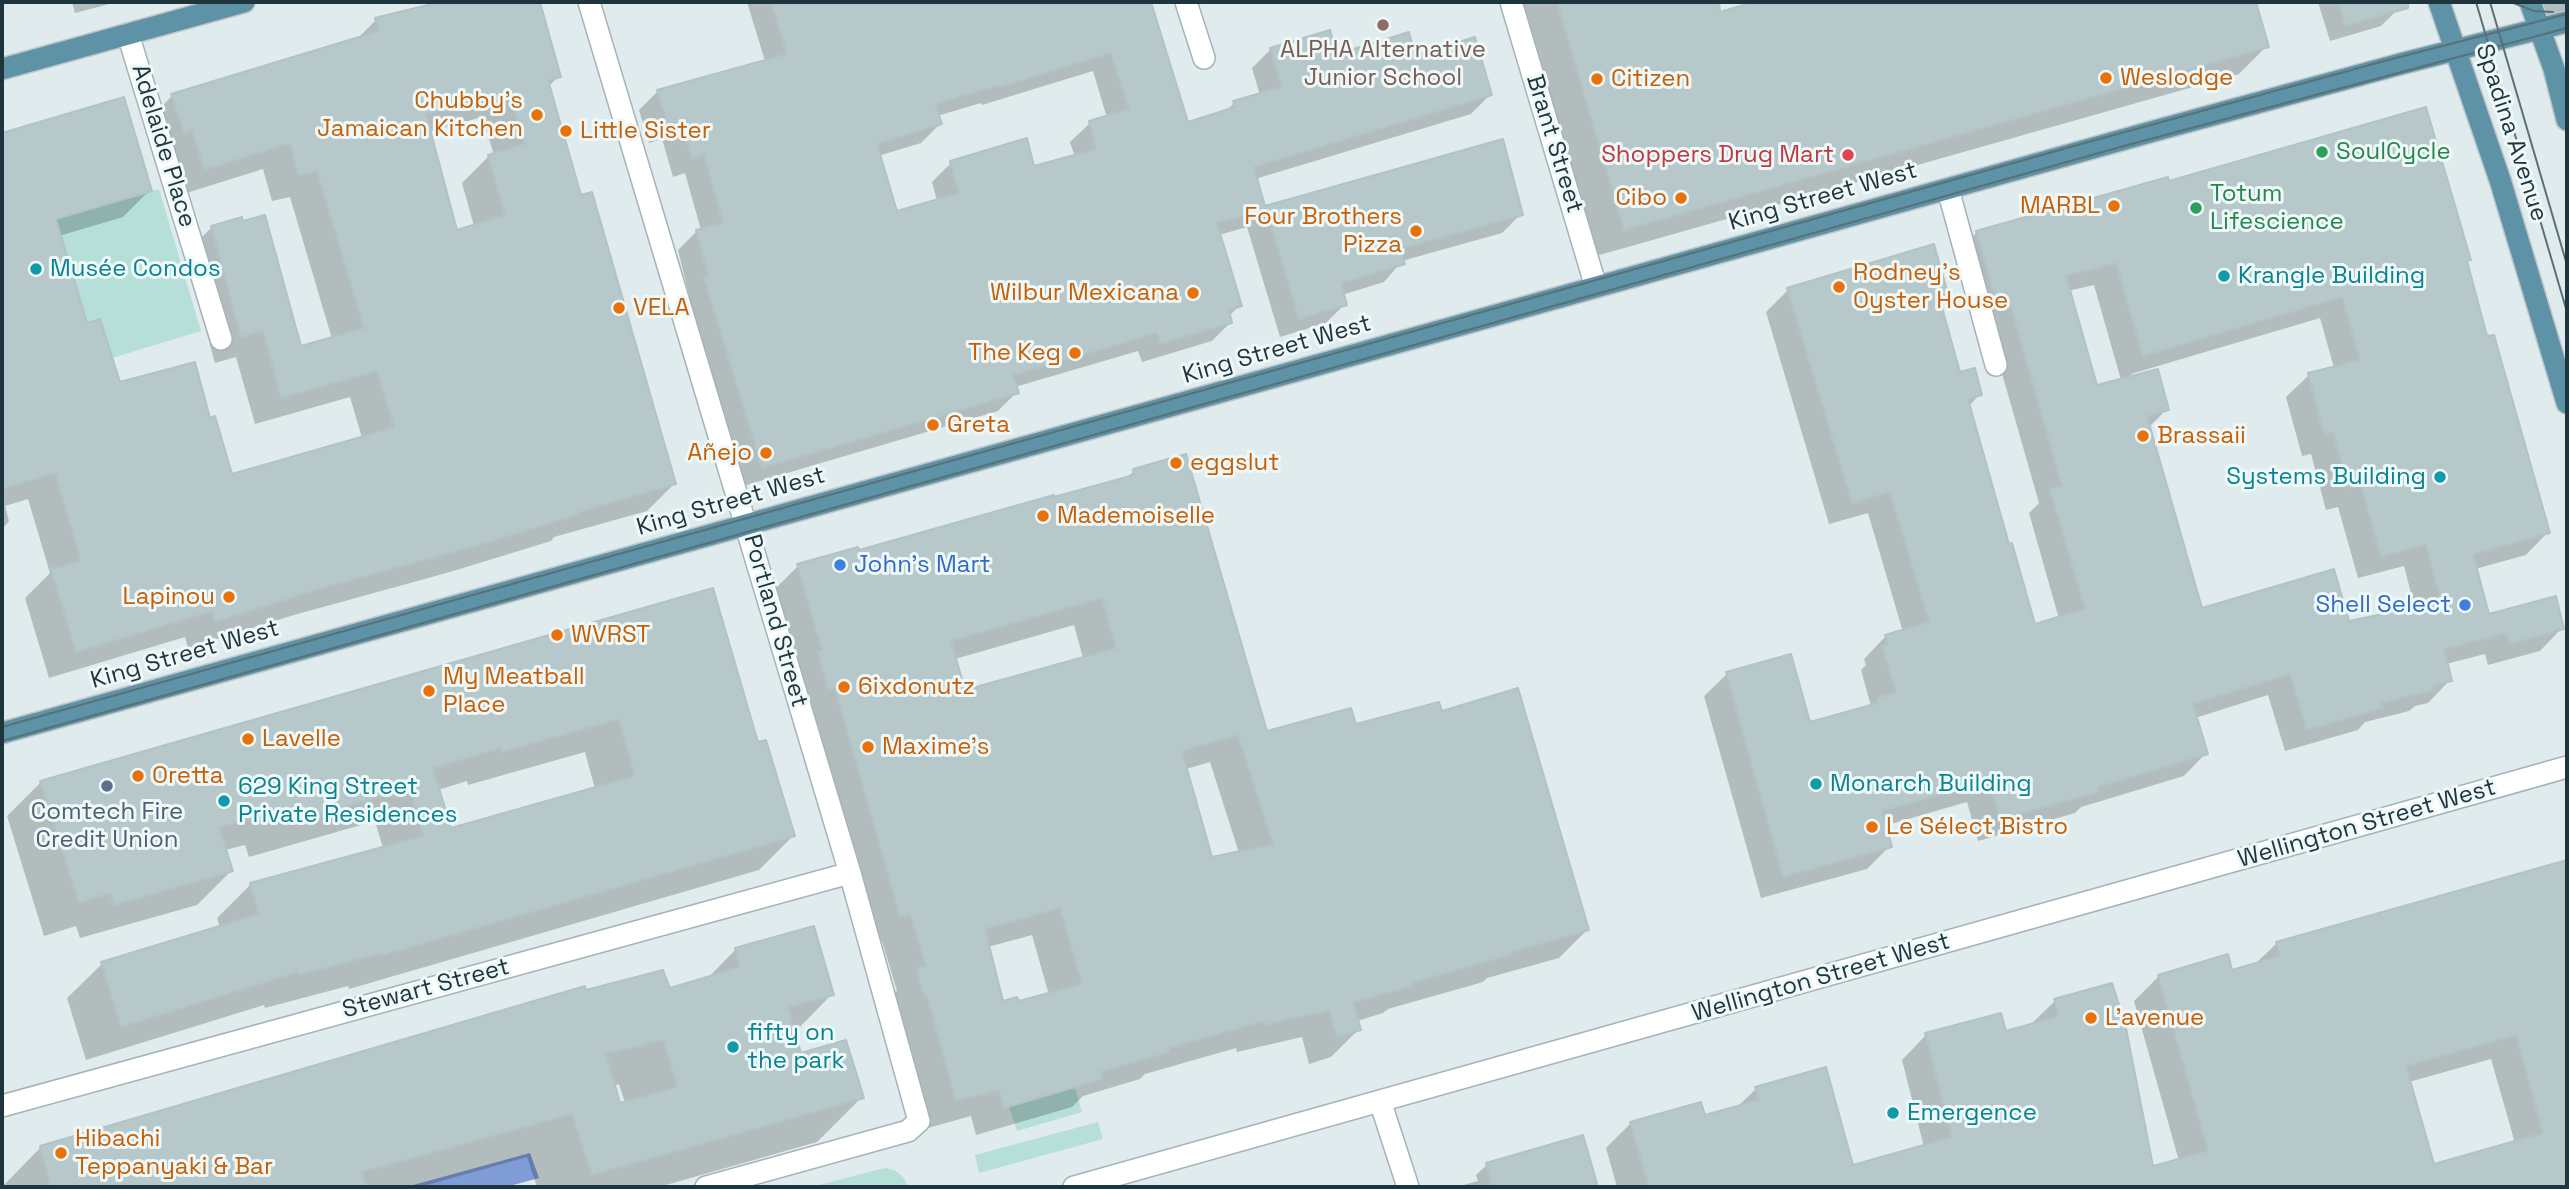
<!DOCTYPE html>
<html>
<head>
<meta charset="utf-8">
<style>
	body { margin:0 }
	#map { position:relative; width:2569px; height:1189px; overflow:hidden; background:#dfebec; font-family:"Space Grotesk",sans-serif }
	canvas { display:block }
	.frame { position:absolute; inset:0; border:4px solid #1e353d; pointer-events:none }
</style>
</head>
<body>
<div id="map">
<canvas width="2569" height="1189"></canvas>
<div class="frame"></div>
</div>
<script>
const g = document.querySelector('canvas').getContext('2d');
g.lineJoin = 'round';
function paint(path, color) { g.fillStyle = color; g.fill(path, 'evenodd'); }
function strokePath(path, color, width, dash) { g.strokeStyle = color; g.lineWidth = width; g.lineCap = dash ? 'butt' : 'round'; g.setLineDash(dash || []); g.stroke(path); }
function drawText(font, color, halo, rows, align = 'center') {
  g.font = font + ' "Space Grotesk",sans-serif'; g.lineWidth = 6; g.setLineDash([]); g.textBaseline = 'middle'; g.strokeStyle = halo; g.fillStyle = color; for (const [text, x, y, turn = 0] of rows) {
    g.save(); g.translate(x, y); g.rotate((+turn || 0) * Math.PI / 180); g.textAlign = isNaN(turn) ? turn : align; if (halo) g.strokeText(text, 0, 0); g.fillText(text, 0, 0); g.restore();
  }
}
paint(new Path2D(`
	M 159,189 L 201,331 L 112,358 L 101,319 L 87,323 L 56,219 Z
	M 1075,1088 L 1082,1112 L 1017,1131 L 1009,1107 Z
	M 1098,1122 L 1103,1139 L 979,1173 L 975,1155 Z
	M 885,1168 C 897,1169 904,1176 908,1187 L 811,1187 Z`), '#b5dfd7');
paint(new Path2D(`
	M 530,1153 L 539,1178 L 506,1187 L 406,1187 Z`), '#809cd7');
paint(new Path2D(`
	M 72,2 L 117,2 L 75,13 Z
	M 444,2 L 538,2 L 559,76 L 548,87 L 580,197 L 674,484 L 647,511 L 554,537 L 551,541 L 450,572 L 294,615 L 188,648 L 185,637 L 49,678 L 25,598 L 50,573 L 28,499 L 5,506 L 9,521 L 2,529 L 2,135 L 123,99 L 150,190 L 123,217 L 59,236 L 86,325 L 119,384 L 209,420 L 230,477 L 362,438 L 350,397 L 255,424 L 236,357 L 215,363 L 185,254 L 212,227 L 300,348 L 332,339 L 290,197 L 272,201 L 263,169 L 177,196 L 145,123 L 172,96 L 356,40 L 376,20 ZM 482,117 L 494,155 L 489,156 L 462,183 L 474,226 L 456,232 L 429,132 Z
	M 747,2 L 1149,2 L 1186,124 L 1225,112 L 1234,103 L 1260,95 L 1252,68 L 1271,49 L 1335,56 L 1414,57 L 1490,95 L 1471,114 L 1255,179 L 1264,208 L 1521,214 L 1502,233 L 1402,261 L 1384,282 L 1342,295 L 1345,304 L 1326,323 L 1280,337 L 1247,227 L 1219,235 L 1240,305 L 1229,316 L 1231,322 L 1212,341 L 1142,362 L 1138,351 L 1015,387 L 1017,392 L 998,411 L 743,486 L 686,298 L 689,295 L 678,250 L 697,231 L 701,230 L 685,173 L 673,177 L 662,139 L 649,143 L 639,110 L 658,91 L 765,61 ZM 1093,71 L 1107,118 L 1090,123 L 1070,142 L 1075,157 L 1033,169 L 951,163 L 932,182 L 937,201 L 896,213 L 878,156 L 921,143 L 940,124 L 937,116 L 981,103 L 982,105 Z
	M 1521,2 L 1693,2 L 1698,20 L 1760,2 L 2254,2 L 2267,46 L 2239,74 L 1596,256 Z
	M 2318,2 L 2395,2 L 2397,10 L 2381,26 L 2330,41 Z
	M 2530,2 L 2567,2 L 2567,13 L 2536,22 Z
	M 2168,183 L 2469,260 L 2466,263 L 2486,338 L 2548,532 L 2526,555 L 2475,569 L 2487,616 L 2562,628 L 2540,651 L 2488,665 L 2485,654 L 2446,664 L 2450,680 L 2428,703 L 2415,706 L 2409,711 L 2365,722 L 2358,730 L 2285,751 L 2268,695 L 2195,718 L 2206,753 L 2184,776 L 2081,807 L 2075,813 L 1978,841 L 1967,802 L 1884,826 L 1890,846 L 1867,869 L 1761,898 L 1704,696 L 1727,674 L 1809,724 L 1871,706 L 1861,670 L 1866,665 L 1864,659 L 1886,636 L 1903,632 L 1868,513 L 1829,524 L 1766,312 L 1788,290 L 1946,294 L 1938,302 L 1958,374 L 1980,394 L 1968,407 L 2007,547 L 2034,626 L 2059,619 L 2029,513 L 2039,503 L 1985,314 L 1972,318 L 1954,255 L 1977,232 ZM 2094,285 L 2121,380 L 2096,387 L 2068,291 ZM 2320,318 L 2334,368 L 2309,375 L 2286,397 L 2302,456 L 2311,454 L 2326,510 L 2338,507 L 2358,578 L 2404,566 L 2415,609 L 2348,624 L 2201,610 L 2148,428 L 2167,409 L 2131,374 Z
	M 1134,471 L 1266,733 L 1355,726 L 1441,714 L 1587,930 L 1559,958 L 1487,978 L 1483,982 L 1388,1009 L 1383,1013 L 1357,1021 L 1359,1029 L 1331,1057 L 1309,1064 L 1302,1037 L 1237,1052 L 1236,1048 L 1145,1074 L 1140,1079 L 1083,1096 L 1072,1107 L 976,1135 L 971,1116 L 928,1128 L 899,1023 L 889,998 L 897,991 L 882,941 L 872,944 L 770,594 L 798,566 L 858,552 L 1125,479 ZM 1074,625 L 1083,658 L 964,692 L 955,659 ZM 1210,762 L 1239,853 L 1211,859 L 1186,769 ZM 1032,935 L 1049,995 L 1018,1004 L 1002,1003 L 988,947 Z
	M 712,590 L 756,744 L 793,836 L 759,870 L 349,989 L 348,986 L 265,1008 L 264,1005 L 86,1060 L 67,998 L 102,964 L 220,927 L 217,918 L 251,884 L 383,848 L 375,821 L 249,857 L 245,845 L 225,850 L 231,871 L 197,905 L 80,938 L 76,926 L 44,936 L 7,816 L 41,782 ZM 585,752 L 595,789 L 449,831 L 438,790 L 467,781 L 468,785 Z
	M 2567,862 L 2567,1187 L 1617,1187 L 1606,1148 L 1631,1123 L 1704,1117 L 1736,1108 L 1756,1089 L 1852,1167 L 1924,1147 L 1902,1060 L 1926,1035 L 2005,1033 L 2029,1026 L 2055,1001 L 2152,1168 L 2179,1161 L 2134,1001 L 2159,976 L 2231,972 L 2254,965 L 2277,943 ZM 2491,1059 L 2515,1143 L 2433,1166 L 2409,1082 Z
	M 736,949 L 832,994 L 794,1033 L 800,1055 L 862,1097 L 817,1142 L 659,1187 L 537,1187 L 527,1157 L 420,1187 L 2,1187 L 41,1147 L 585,992 L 668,991 L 706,980 ZM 619,1084 L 625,1103 L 619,1105 L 613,1086 Z
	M 1582,1137 L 1597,1187 L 1456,1187 L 1478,1181 L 1476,1175 L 1487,1165 Z`), '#0003');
const building = new Path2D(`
	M 440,2 L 540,2 L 561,77 L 548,80 L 581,195 L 592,192 L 676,484 L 579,512 L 580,514 L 479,545 L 322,588 L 215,622 L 212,611 L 76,652 L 51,569 L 81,561 L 55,473 L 2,489 L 2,133 L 124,97 L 152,191 L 56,219 L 87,323 L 100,319 L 120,382 L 195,362 L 210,418 L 215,416 L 232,474 L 361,437 L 394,427 L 377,371 L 281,398 L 263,331 L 241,337 L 211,226 L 242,217 L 243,221 L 265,215 L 301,346 L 364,328 L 317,171 L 298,175 L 290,143 L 204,170 L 192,130 L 184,133 L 171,94 L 379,31 L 375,18 ZM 509,91 L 525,144 L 488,155 L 505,215 L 457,230 L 426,114 Z
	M 771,2 L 1151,2 L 1188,122 L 1235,107 L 1233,101 L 1282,87 L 1270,48 L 1330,30 L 1337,54 L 1409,32 L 1415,55 L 1475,37 L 1492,95 L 1254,167 L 1265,206 L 1503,139 L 1523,215 L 1400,249 L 1405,264 L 1341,283 L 1347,305 L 1299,319 L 1266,209 L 1217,223 L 1242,306 L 1229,310 L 1232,323 L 1160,344 L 1157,333 L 1013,375 L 1019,393 L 762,468 L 704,278 L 708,276 L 696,230 L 723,223 L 704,155 L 692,159 L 681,121 L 668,125 L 657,90 L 787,54 ZM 1111,53 L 1129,109 L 1089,121 L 1096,149 L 1034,166 L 1027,138 L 950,161 L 959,193 L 897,211 L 877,144 L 942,124 L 935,104 L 1000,85 L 1000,87 Z
	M 1557,2 L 1719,2 L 1720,12 L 1754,2 L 2256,2 L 2269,47 L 1624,230 Z
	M 2338,2 L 2408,2 L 2408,8 L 2345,26 Z
	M 2426,107 L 2471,260 L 2467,261 L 2487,336 L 2494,335 L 2550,533 L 2473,554 L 2489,614 L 2556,596 L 2564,629 L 2510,644 L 2507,633 L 2444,649 L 2452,681 L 2433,685 L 2434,690 L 2381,703 L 2383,708 L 2307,730 L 2290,674 L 2193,704 L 2208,754 L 2098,787 L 2099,792 L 2000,819 L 1989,781 L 1882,811 L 1892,847 L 1783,877 L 1726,672 L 1791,654 L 1810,722 L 1878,703 L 1877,698 L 1896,692 L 1882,646 L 1888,644 L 1885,635 L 1929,622 L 1890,492 L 1852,503 L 1787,288 L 1934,244 L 1948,294 L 1939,297 L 1960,372 L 1975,368 L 1982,395 L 1968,399 L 2009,544 L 2012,543 L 2035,624 L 2085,609 L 2050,489 L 2062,486 L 2007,293 L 1995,297 L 1976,231 L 2168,177 L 2169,181 ZM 2116,263 L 2143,356 L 2342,297 L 2360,360 L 2308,373 L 2324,435 L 2333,433 L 2349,489 L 2361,485 L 2381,557 L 2426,544 L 2441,602 L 2349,621 L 2334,569 L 2202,608 L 2147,416 L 2169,410 L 2158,369 L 2097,385 L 2066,276 Z
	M 1186,454 L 1267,731 L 1351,708 L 1356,724 L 1439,702 L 1442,711 L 1518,688 L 1589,930 L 1512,952 L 1513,954 L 1412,983 L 1413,986 L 1353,1002 L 1361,1030 L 1337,1037 L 1329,1010 L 1265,1025 L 1264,1021 L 1169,1048 L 1170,1052 L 1100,1072 L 1102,1079 L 1004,1108 L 999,1090 L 956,1101 L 927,996 L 924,997 L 916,969 L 926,966 L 910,914 L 900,917 L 835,688 L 828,690 L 818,651 L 822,650 L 797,564 L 858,547 L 859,550 L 1054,495 L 1054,497 L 1134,475 L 1133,469 ZM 1102,598 L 1116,648 L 965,690 L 951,641 ZM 1238,735 L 1273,844 L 1212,857 L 1182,751 ZM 1060,908 L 1082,984 L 1019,1001 L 1017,997 L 1003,1001 L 985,929 Z
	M 713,588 L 758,742 L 766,740 L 795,836 L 383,955 L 382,953 L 299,975 L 298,972 L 121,1027 L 101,962 L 259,914 L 250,883 L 423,836 L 410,788 L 283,824 L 279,812 L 219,827 L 233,871 L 114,905 L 110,893 L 79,903 L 40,781 ZM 619,719 L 635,776 L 451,828 L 433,768 L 501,748 L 502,752 Z
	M 2567,860 L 2567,1187 L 1649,1187 L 1630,1122 L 1701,1102 L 1705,1115 L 1759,1100 L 1755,1087 L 1826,1067 L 1853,1165 L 1952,1137 L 1925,1033 L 2001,1013 L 2006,1031 L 2059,1016 L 2054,999 L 2112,983 L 2125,1023 L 2153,1166 L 2208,1151 L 2158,975 L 2228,954 L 2232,970 L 2280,956 L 2276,942 ZM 2516,1035 L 2543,1133 L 2434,1164 L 2406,1066 Z
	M 814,926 L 834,995 L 788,1007 L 801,1053 L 846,1040 L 864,1098 L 592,1175 L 572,1114 L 362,1172 L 366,1187 L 51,1187 L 40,1146 L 585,986 L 586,990 L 663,970 L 670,988 L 740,967 L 735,948 ZM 664,1040 L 677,1087 L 620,1103 L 606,1054 Z
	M 1583,1135 L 1598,1187 L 1492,1187 L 1486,1163 Z`);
paint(building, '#b7c8ca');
strokePath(building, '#b1c3c6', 2);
const minor = new Path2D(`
	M 589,2 L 850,873 L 919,1121 L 908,1131 L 706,1187
	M 1186,2 L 1204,58
	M 1511,2 L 1596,287
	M 128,34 L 221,339
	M 1948,189 L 1996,365
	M 1380,1101 L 1408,1187
	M 2,1106 L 850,873
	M 1074,1187 L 2567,767`);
const major = new Path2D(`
	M 2439,2 L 2500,180 L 2567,403
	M 2530,2 L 2554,69 L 2567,120
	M 2,69 L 244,2
	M 2,733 L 2154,131 L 2404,63 L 2567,22`);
strokePath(minor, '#a5b4b8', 24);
strokePath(major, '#c0c6c9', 24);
strokePath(minor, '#fff', 21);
strokePath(major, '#5e92a6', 21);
strokePath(new Path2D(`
	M 2476,2 L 2567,312
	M 2490,2 L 2567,265
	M 2511,2 L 2534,11 L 2553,12
	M 2,727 L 2074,146 L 2388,60 L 2567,14
	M 2,741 L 2124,146 L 2567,28`), '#587179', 2);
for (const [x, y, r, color] of [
	[1383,25,7,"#8d6e63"],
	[2106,78,7,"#e8710a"],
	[1597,79,7,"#e8710a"],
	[537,115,7,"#e8710a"],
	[566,131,7,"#e8710a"],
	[2322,152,7,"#2e9e5b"],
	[1848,155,7,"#e0444e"],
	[1681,198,7,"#e8710a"],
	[2114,206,7,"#e8710a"],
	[2196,208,7,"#2e9e5b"],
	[1416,231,7,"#e8710a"],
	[36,269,7,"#0f9aa8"],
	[2224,276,7,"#0f9aa8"],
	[1839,287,7,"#e8710a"],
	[1193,293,7,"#e8710a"],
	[619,308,7,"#e8710a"],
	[1075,353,7,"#e8710a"],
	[933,425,7,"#e8710a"],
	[2143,436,7,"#e8710a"],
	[766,453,7,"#e8710a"],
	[1176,463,7,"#e8710a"],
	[2440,477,7,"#0f9aa8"],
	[1043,516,7,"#e8710a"],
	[840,565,7,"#3f7fe0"],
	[229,597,7,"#e8710a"],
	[2465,605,7,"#3f7fe0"],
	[557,635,7,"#e8710a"],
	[844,687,7,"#e8710a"],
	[429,691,7,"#e8710a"],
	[248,739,7,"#e8710a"],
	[868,747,7,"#e8710a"],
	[138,776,7,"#e8710a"],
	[1816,784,7,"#0f9aa8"],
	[107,786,7,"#5c6f8a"],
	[224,801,7,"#0f9aa8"],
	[1872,827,7,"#e8710a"],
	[2091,1018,7,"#e8710a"],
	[733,1047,7,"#0f9aa8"],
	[1893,1113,7,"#0f9aa8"],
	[61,1153,7,"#e8710a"]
]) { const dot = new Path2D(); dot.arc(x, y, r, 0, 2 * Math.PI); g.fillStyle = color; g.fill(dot); strokePath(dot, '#eff8f8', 2.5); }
drawText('24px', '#785e54', '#eff8f8', [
	["ALPHA Alternative",1383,50],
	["Junior School",1383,78]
]);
drawText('24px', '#c56008', '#eff8f8', [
	["Weslodge",2120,78],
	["Citizen",1611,79],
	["Chubby's",523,101,"right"],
	["Jamaican Kitchen",523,129,"right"],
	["Little Sister",580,131],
	["Cibo",1667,198,"right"],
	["MARBL",2100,206,"right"],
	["Four Brothers",1402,217,"right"],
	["Pizza",1402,245,"right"],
	["Rodney's",1853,273],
	["Oyster House",1853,301],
	["Wilbur Mexicana",1179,293,"right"],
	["VELA",633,308],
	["The Keg",1061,353,"right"],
	["Greta",947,425],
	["Brassaii",2157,436],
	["Añejo",752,453,"right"],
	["eggslut",1190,463],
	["Mademoiselle",1057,516],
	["Lapinou",215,597,"right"],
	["WVRST",571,635],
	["My Meatball",443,677],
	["Place",443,705],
	["6ixdonutz",858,687],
	["Lavelle",262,739],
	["Maxime’s",882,747],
	["Oretta",152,776],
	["Le Sélect Bistro",1886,827],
	["L'avenue",2105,1018],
	["Hibachi",75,1139],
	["Teppanyaki & Bar",75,1167]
], 'left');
drawText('24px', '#1e353d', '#eff8f8', [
	["Spadina Avenue",2511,133,72],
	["Brant Street",1554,144,73],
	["Adelaide Place",163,146,73],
	["King Street West",1823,197,-16],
	["King Street West",1277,350,-16],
	["King Street West",731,502,-16],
	["Portland Street",775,621,74],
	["King Street West",185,655,-16],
	["Wellington Street West",2367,824,-16],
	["Wellington Street West",1821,978,-16],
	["Stewart Street",426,989,-15]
]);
drawText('24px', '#27864d', '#eff8f8', [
	["SoulCycle",2336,152],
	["Totum",2210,194],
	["Lifescience",2210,222]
], 'left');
drawText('24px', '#be3a42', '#eff8f8', [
	["Shoppers Drug Mart",1834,155]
], 'right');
drawText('24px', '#0d838f', '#eff8f8', [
	["Musée Condos",50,269],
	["Krangle Building",2238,276],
	["Systems Building",2426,477,"right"],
	["Monarch Building",1830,784],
	["629 King Street",238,787],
	["Private Residences",238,815],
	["fifty on",747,1033],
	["the park",747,1061],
	["Emergence",1907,1113]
], 'left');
drawText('24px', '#366cbe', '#eff8f8', [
	["John's Mart",854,565],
	["Shell Select",2451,605,"right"]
], 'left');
drawText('24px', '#4e5e75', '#eff8f8', [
	["Comtech Fire",107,812],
	["Credit Union",107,840]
]);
</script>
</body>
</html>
